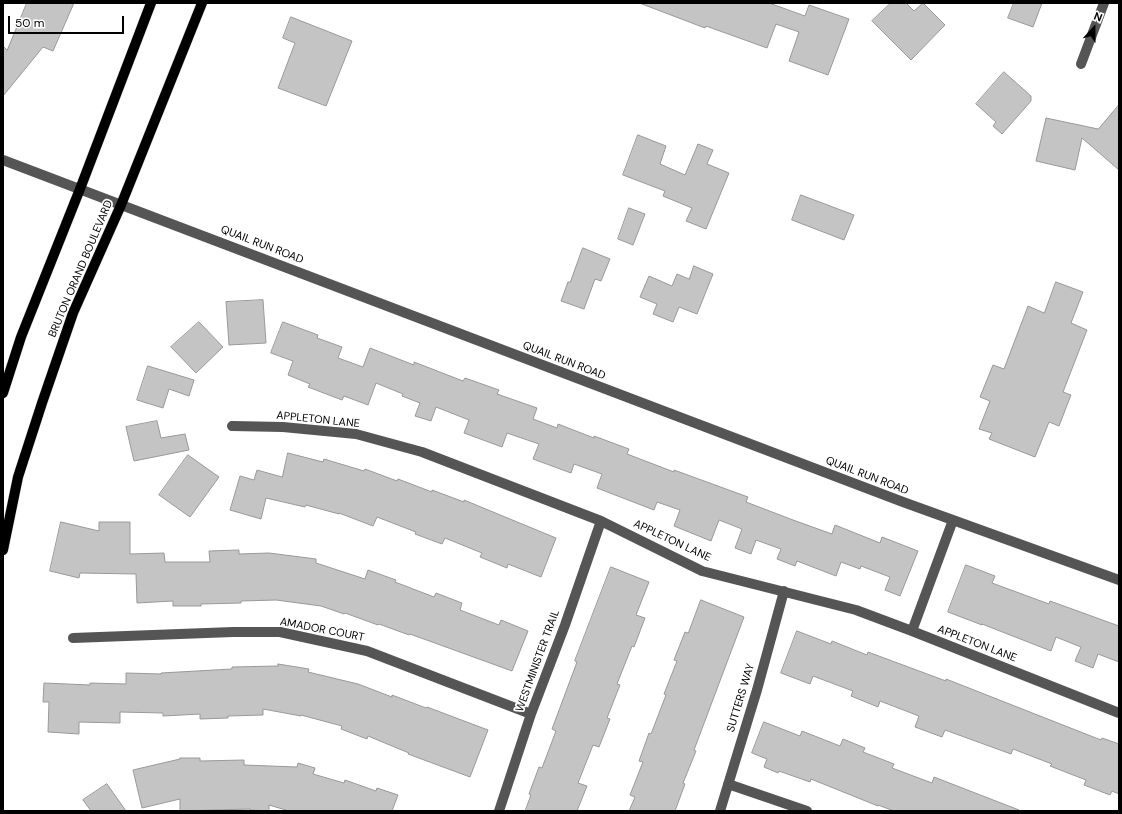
<!DOCTYPE html>
<html>
<head>
<meta charset="utf-8">
<style>
	body { margin:0 }
	#map { position:relative; width:1122px; height:814px; overflow:hidden; background:#fff; font-family:"DM Sans",sans-serif }
	canvas { display:block }
	.frame { position:absolute; inset:0; border:4px solid #000; pointer-events:none }
	.north { position:absolute; left:1074px; top:8px; width:40px; height:40px; -webkit-text-stroke:3px #fff; paint-order:stroke; rotate:21deg; font-size:11px; font-weight:700; line-height:16px; text-align:center; color:#000 }
	.north::after { content:''; display:block; margin:auto; width:14px; height:18px; background:#000; clip-path:polygon(50% 0,100% 100%,50% 72%,0 100%) }
	.scale { position:absolute; left:8px; top:16px; width:116px; height:18px; box-sizing:border-box; border:2px solid #000; border-top:0; padding-left:5px; font-size:12px; line-height:14px; white-space:nowrap; color:#000; -webkit-text-stroke:3px #fff; paint-order:stroke }
</style>
</head>
<body>
<div id="map">
<canvas width="1122" height="814"></canvas>
<div class="frame"></div>
<div class="north">N</div>
<div class="scale">50 m</div>
</div>
<script>
const g = document.querySelector('canvas').getContext('2d');
g.lineJoin = 'round';
function paint(path, color) { g.fillStyle = color; g.fill(path, 'evenodd'); }
function strokePath(path, color, width, dash) { g.strokeStyle = color; g.lineWidth = width; g.lineCap = dash ? 'butt' : 'round'; g.setLineDash(dash || []); g.stroke(path); }
function drawText(font, color, halo, rows, align = 'center') {
  g.font = font + ' "DM Sans",sans-serif'; g.lineWidth = 3.5; g.setLineDash([]); g.textBaseline = 'middle'; g.strokeStyle = halo; g.fillStyle = color; for (const [text, x, y, turn = 0] of rows) {
    g.save(); g.translate(x, y); g.rotate((+turn || 0) * Math.PI / 180); g.textAlign = isNaN(turn) ? turn : align; if (halo) g.strokeText(text, 0, 0); g.fillText(text, 0, 0); g.restore();
  }
}
const building = new Path2D(`
	M 27,3 L 74,3 L 53,51 L 43,47 L 3,96 L 3,46 L 7,50 Z
	M 643,3 L 769,3 L 805,16 L 809,5 L 849,19 L 828,75 L 789,61 L 799,32 L 776,24 L 767,48 L 706,26 L 705,28 L 642,4 Z
	M 891,3 L 906,3 L 914,11 L 923,3 L 945,25 L 911,60 L 872,21 Z
	M 1014,3 L 1042,3 L 1033,27 L 1008,18 Z
	M 291,17 L 352,41 L 326,106 L 278,88 L 295,43 L 283,38 Z
	M 1004,72 L 1031,96 L 1031,101 L 1002,134 L 993,126 L 996,122 L 976,104 Z
	M 1119,105 L 1119,170 L 1082,138 L 1075,170 L 1036,161 L 1046,118 L 1098,129 Z
	M 638,135 L 666,146 L 660,164 L 685,175 L 698,144 L 713,150 L 707,164 L 729,173 L 706,229 L 686,221 L 692,208 L 663,196 L 665,191 L 623,175 Z
	M 801,195 L 854,215 L 844,240 L 792,220 Z
	M 629,208 L 645,214 L 633,245 L 618,239 Z
	M 583,248 L 610,259 L 601,281 L 595,279 L 584,309 L 561,301 L 568,282 L 570,282 Z
	M 694,266 L 713,274 L 697,314 L 679,307 L 673,322 L 653,314 L 657,304 L 640,297 L 649,276 L 672,286 L 677,274 L 689,279 Z
	M 1056,282 L 1083,292 L 1071,323 L 1087,330 L 1063,392 L 1071,395 L 1059,426 L 1049,422 L 1035,457 L 989,439 L 992,433 L 979,429 L 990,401 L 980,397 L 993,365 L 1004,369 L 1028,306 L 1044,313 Z
	M 263,300 L 266,343 L 229,345 L 226,302 Z
	M 199,322 L 223,347 L 196,373 L 171,347 Z
	M 283,322 L 318,335 L 317,338 L 342,347 L 338,358 L 363,367 L 370,348 L 414,365 L 414,362 L 463,381 L 465,378 L 499,390 L 497,394 L 537,408 L 533,419 L 557,428 L 558,424 L 594,438 L 594,436 L 629,449 L 627,454 L 674,472 L 674,470 L 748,497 L 746,502 L 793,520 L 832,534 L 835,525 L 880,543 L 882,537 L 918,551 L 900,596 L 885,590 L 890,577 L 861,566 L 860,569 L 841,562 L 836,576 L 797,561 L 795,566 L 777,559 L 781,549 L 756,540 L 751,554 L 735,548 L 742,529 L 719,520 L 711,541 L 674,526 L 680,510 L 657,502 L 654,510 L 597,488 L 602,474 L 574,464 L 571,473 L 533,459 L 539,444 L 507,433 L 502,447 L 464,433 L 469,420 L 436,407 L 431,421 L 415,416 L 420,403 L 402,396 L 403,394 L 376,383 L 368,405 L 344,396 L 342,400 L 308,387 L 310,384 L 288,375 L 293,361 L 271,353 Z
	M 148,366 L 194,380 L 189,396 L 169,389 L 163,408 L 137,400 Z
	M 157,421 L 161,438 L 185,434 L 189,450 L 134,461 L 126,427 Z
	M 288,453 L 323,462 L 324,459 L 364,471 L 365,469 L 397,481 L 398,479 L 432,492 L 432,490 L 464,502 L 464,500 L 556,538 L 541,577 L 508,564 L 507,568 L 480,557 L 482,553 L 445,538 L 442,544 L 415,534 L 416,532 L 377,517 L 373,526 L 339,513 L 339,514 L 306,505 L 305,507 L 266,498 L 261,519 L 230,510 L 240,476 L 254,480 L 257,470 L 282,477 Z
	M 188,455 L 219,477 L 190,517 L 159,495 Z
	M 61,522 L 99,531 L 99,522 L 130,522 L 130,554 L 164,553 L 165,562 L 210,562 L 209,551 L 239,550 L 239,554 L 269,553 L 316,559 L 316,563 L 365,579 L 368,570 L 396,580 L 395,582 L 434,597 L 436,593 L 462,603 L 460,610 L 499,625 L 501,620 L 528,631 L 512,671 L 410,634 L 409,635 L 379,624 L 378,625 L 345,613 L 344,614 L 321,606 L 276,600 L 241,601 L 241,603 L 201,604 L 201,606 L 173,606 L 173,601 L 137,603 L 136,574 L 80,573 L 79,578 L 50,571 Z
	M 966,565 L 995,576 L 992,583 L 1049,604 L 1050,601 L 1119,626 L 1119,662 L 1098,654 L 1093,668 L 1075,661 L 1081,647 L 1056,637 L 1051,651 L 982,624 L 982,625 L 948,612 Z
	M 611,567 L 649,582 L 636,615 L 645,618 L 634,647 L 632,646 L 617,684 L 620,685 L 607,718 L 610,719 L 599,747 L 593,745 L 578,783 L 587,786 L 577,811 L 525,811 L 531,795 L 529,794 L 539,767 L 542,768 L 556,731 L 552,729 L 577,662 L 575,661 Z
	M 701,600 L 744,617 L 694,750 L 696,751 L 683,783 L 685,784 L 675,811 L 629,811 L 635,797 L 630,795 L 643,762 L 639,761 L 649,733 L 651,734 L 666,695 L 664,694 L 677,661 L 674,660 L 685,632 L 688,633 Z
	M 797,631 L 831,644 L 832,641 L 867,655 L 868,652 L 946,681 L 946,679 L 1101,740 L 1102,738 L 1119,744 L 1119,794 L 1112,791 L 1110,795 L 1084,785 L 1086,780 L 1050,766 L 1052,764 L 1013,749 L 1011,754 L 945,730 L 942,737 L 915,727 L 919,716 L 880,701 L 878,707 L 851,696 L 853,691 L 813,676 L 810,684 L 781,673 Z
	M 278,664 L 309,669 L 308,672 L 358,684 L 392,697 L 392,695 L 426,708 L 427,707 L 488,730 L 470,777 L 408,754 L 409,753 L 368,736 L 367,739 L 341,729 L 342,726 L 301,715 L 301,716 L 263,709 L 263,715 L 228,716 L 228,718 L 200,719 L 200,714 L 163,716 L 163,713 L 120,712 L 120,723 L 79,722 L 79,734 L 48,732 L 49,702 L 43,702 L 44,683 L 90,685 L 90,683 L 126,684 L 126,673 L 161,674 L 161,673 L 232,669 L 232,667 L 278,666 Z
	M 764,722 L 800,736 L 802,731 L 840,746 L 843,739 L 865,748 L 863,752 L 894,764 L 892,768 L 932,783 L 934,777 L 1019,810 L 1019,811 L 894,811 L 878,805 L 878,806 L 811,779 L 810,782 L 779,771 L 778,773 L 764,767 L 767,759 L 752,753 Z
	M 180,758 L 200,758 L 200,761 L 244,760 L 244,765 L 297,767 L 298,763 L 315,768 L 313,774 L 344,783 L 345,780 L 376,791 L 377,788 L 398,795 L 392,811 L 289,811 L 269,805 L 269,811 L 250,810 L 250,809 L 180,811 L 180,799 L 142,808 L 133,770 L 180,759 Z
	M 107,784 L 126,811 L 91,811 L 83,800 Z`);
paint(building, '#c4c4c4');
strokePath(building, '#999', 1);
const major = new Path2D(`
	M 3,393 L 21,337 L 80,189 L 151,3
	M 3,550 L 18,477 L 42,403 L 73,313 L 121,205 L 202,3`);
strokePath(major, '#dbdbdb', 11);
strokePath(new Path2D(`
	M 1081,64 L 1104,3
	M 3,160 L 903,502 L 1119,580
	M 232,426 L 283,427 L 356,434 L 422,452 L 601,521 L 702,571 L 856,610 L 912,631 L 1119,713
	M 912,631 L 953,520
	M 73,638 L 233,632 L 280,632 L 367,651 L 531,714
	M 728,784 L 807,811
	M 499,811 L 531,714 L 565,625 L 601,521
	M 720,811 L 757,690 L 784,591`), '#555', 10);
strokePath(major, '#000', 10);
drawText('11px', '#000', '#fff', [
	["QUAIL RUN ROAD",262,245,21],
	["BRUTON ORAND BOULEVARD",81,269,-67],
	["QUAIL RUN ROAD",564,361,21],
	["APPLETON LANE",318,420,6],
	["QUAIL RUN ROAD",867,476,21],
	["APPLETON LANE",672,541,25],
	["AMADOR COURT",322,630,11],
	["APPLETON LANE",977,644,21],
	["WESTMINISTER TRAIL",538,661,-70],
	["SUTTERS WAY",741,698,-73]
]);
</script>
</body>
</html>
